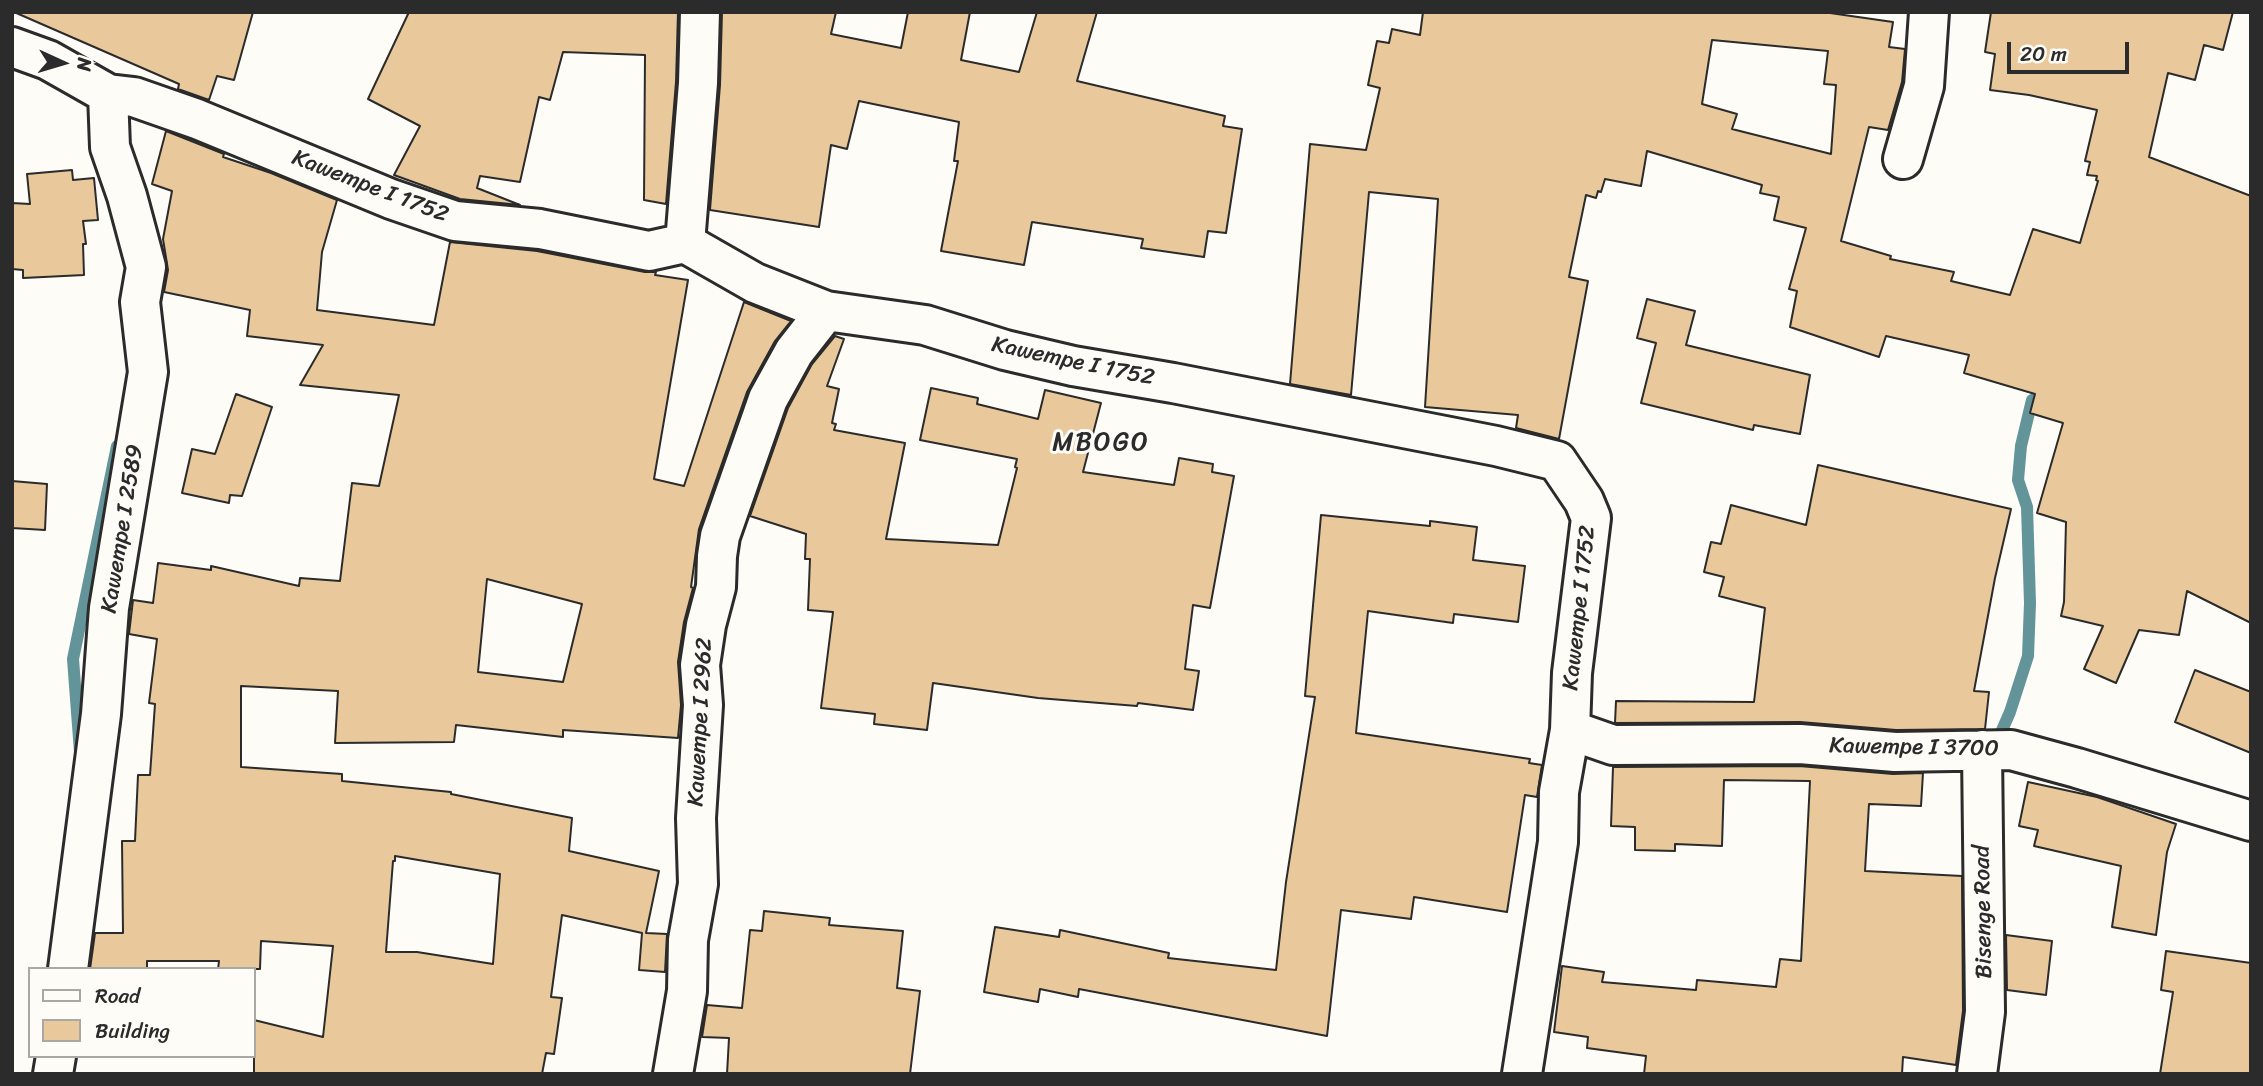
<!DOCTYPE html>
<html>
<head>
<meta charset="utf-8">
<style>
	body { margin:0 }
	#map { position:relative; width:2263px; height:1086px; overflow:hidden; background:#fdfcf7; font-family:Sriracha,sans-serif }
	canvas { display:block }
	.frame { position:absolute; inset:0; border:14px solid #2b2b2b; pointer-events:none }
	.legend { position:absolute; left:28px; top:967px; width:228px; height:91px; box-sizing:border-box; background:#fdfcf7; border:2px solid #a9a8a5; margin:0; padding:9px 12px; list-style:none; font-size:21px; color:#2b2b2b }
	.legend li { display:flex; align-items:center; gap:14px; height:35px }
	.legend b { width:35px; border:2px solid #a9a8a5 }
	.north { position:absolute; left:28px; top:28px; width:70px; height:70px; -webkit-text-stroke:5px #fdfcf7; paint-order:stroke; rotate:94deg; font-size:19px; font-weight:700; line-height:28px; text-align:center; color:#2b2b2b }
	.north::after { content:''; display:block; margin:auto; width:24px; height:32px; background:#2b2b2b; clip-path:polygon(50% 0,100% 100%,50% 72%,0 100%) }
	.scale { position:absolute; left:2007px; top:42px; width:122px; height:32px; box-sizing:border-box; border:4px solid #2b2b2b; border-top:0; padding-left:9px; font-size:21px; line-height:24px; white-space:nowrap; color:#2b2b2b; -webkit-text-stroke:5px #fdfcf7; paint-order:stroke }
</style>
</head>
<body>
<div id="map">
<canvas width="2263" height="1086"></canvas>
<div class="frame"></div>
<ul class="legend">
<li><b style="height:9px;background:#fdfcf7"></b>Road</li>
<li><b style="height:19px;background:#e9c99b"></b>Building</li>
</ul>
<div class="north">N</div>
<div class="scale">20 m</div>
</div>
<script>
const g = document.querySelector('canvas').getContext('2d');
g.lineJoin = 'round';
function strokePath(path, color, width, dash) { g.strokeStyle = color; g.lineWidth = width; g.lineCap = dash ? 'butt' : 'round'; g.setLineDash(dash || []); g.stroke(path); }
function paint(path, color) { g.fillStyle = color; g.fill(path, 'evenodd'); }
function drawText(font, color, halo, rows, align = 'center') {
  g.font = font + ' Sriracha,sans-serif'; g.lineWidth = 6; g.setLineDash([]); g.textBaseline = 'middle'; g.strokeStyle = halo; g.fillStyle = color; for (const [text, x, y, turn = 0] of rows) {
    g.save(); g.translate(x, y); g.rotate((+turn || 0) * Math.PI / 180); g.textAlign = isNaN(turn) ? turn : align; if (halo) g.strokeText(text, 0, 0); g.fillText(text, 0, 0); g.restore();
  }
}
strokePath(new Path2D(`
	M 1996,744 L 2010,712 L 2028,656 L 2030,603 L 2027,507 L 2018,480 L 2021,446 L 2032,400
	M 80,752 L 73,659 L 117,446`), '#639499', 12);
const building = new Path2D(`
	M 14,12 L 253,12 L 234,80 L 217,76 L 209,100 L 178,89 L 179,84 Z
	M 409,12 L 678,12 L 676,82 L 666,204 L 644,200 L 645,55 L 563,52 L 550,100 L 539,97 L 520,182 L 480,176 L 477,188 L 520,205 L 460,199 L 394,175 L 420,126 L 368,99 Z
	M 722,12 L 836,12 L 831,34 L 901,48 L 908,12 L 970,12 L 961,60 L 1019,72 L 1037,12 L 1097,12 L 1077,81 L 1225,116 L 1223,126 L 1242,129 L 1226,233 L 1208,231 L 1204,257 L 1141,248 L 1143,239 L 1032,222 L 1024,265 L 941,251 L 958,161 L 954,161 L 959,122 L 859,101 L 847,149 L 831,145 L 819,227 L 710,210 L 720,85 Z
	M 1423,12 L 1823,12 L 1893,22 L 1889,47 L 1905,49 L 1902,82 L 1888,130 L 1869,127 L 1841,241 L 1891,256 L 1890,259 L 1954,272 L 1951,281 L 2010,295 L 2033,229 L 2080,243 L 2098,181 L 2096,180 L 2097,176 L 2087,175 L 2090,162 L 2085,161 L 2097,110 L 2029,95 L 1990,90 L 1995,54 L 1985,52 L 1991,12 L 2233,12 L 2223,50 L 2204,45 L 2195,80 L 2168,73 L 2149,157 L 2251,196 L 2251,623 L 2187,591 L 2179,635 L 2139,630 L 2116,683 L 2084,669 L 2103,626 L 2061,616 L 2064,602 L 2066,522 L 2037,513 L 2063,423 L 2030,413 L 2035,394 L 1964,373 L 1969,355 L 1886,336 L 1879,357 L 1790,327 L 1797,291 L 1789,289 L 1806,228 L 1774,220 L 1779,197 L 1760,193 L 1762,185 L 1647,151 L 1641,186 L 1605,179 L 1601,192 L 1598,191 L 1596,198 L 1586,195 L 1569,277 L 1588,281 L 1559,439 L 1516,428 L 1518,415 L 1425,407 L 1438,199 L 1369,192 L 1351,395 L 1290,384 L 1310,144 L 1366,150 L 1380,88 L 1368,85 L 1377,41 L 1389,43 L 1392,29 L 1420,35 ZM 1712,40 L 1828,51 L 1824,84 L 1836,85 L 1831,154 L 1732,129 L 1737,114 L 1702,104 Z
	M 166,131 L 224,154 L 223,157 L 271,173 L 337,200 L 322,252 L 317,310 L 434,325 L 450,242 L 537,251 L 645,272 L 656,272 L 655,275 L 688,280 L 654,479 L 684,486 L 744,302 L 791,321 L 775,341 L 747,392 L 699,529 L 691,587 L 693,588 L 684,622 L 678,662 L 681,705 L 678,738 L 563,730 L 563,737 L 456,725 L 454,742 L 335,743 L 338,691 L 241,686 L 241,767 L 342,774 L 342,781 L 451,792 L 451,794 L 572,818 L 569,851 L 659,871 L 646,933 L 667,934 L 665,972 L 639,970 L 642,933 L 562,915 L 551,997 L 562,998 L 554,1054 L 546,1053 L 542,1074 L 254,1074 L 254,1020 L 323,1037 L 333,946 L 261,941 L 260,969 L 218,969 L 219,961 L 147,961 L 147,969 L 90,969 L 95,933 L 123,933 L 122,841 L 135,841 L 138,775 L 150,775 L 155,704 L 149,703 L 157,639 L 129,634 L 133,600 L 153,603 L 158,563 L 211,570 L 211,566 L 299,586 L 300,578 L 340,581 L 352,483 L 379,486 L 399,395 L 300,385 L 323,345 L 247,336 L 250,310 L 164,292 L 168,270 L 163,239 L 172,191 L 152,184 ZM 487,579 L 582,604 L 563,682 L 478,672 ZM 395,856 L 500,874 L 493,964 L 417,952 L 386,952 L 393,861 L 395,861 Z
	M 72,170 L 73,180 L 94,178 L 98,220 L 83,221 L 86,244 L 83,244 L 84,275 L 23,278 L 23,270 L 12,269 L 12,203 L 30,204 L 27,174 Z
	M 1647,299 L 1695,311 L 1686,345 L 1810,375 L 1800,434 L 1754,425 L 1753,430 L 1641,403 L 1656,343 L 1637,338 Z
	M 835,336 L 844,339 L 827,386 L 839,389 L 832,423 L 836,424 L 834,430 L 905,443 L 886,539 L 998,545 L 1017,468 L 1015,467 L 1017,459 L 920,440 L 931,388 L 978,398 L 977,404 L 1038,419 L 1045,390 L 1101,403 L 1083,472 L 1174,485 L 1179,458 L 1213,464 L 1212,472 L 1234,476 L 1210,608 L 1193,605 L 1185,669 L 1199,671 L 1193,710 L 1138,703 L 1137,706 L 1038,698 L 933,683 L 927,730 L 874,724 L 875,714 L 821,708 L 833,612 L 808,610 L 810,559 L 805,559 L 806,534 L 750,516 L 788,408 L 812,364 Z
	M 236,394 L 272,407 L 242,496 L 230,495 L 229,503 L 182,493 L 192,449 L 215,454 Z
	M 1818,465 L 2011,509 L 1995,578 L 1974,691 L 1989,692 L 1985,729 L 1896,730 L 1800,722 L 1615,723 L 1616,701 L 1754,702 L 1765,608 L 1719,596 L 1724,577 L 1704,572 L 1711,542 L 1721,544 L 1731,505 L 1806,525 Z
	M 12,481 L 47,484 L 45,530 L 12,528 Z
	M 1321,515 L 1430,526 L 1430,521 L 1477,527 L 1473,560 L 1525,566 L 1518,622 L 1454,614 L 1453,623 L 1368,611 L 1356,733 L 1530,759 L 1529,763 L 1542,765 L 1537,797 L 1525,795 L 1507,912 L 1414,897 L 1411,919 L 1341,910 L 1327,1036 L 1079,989 L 1078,997 L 1040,989 L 1038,1002 L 984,992 L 995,927 L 1059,937 L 1060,930 L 1169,953 L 1168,958 L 1276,970 L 1286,882 L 1315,697 L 1305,696 Z
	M 2195,670 L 2251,692 L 2251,753 L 2175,722 Z
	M 1799,766 L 1893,774 L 1923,773 L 1921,806 L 1869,804 L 1865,871 L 1962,876 L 1963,1011 L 1956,1065 L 1903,1057 L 1902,1074 L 1644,1074 L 1646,1056 L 1587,1048 L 1588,1037 L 1554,1032 L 1562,966 L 1604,972 L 1602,982 L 1696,990 L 1697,980 L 1776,987 L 1780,959 L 1801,961 L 1810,781 L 1724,780 L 1722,846 L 1675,844 L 1675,851 L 1635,850 L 1635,827 L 1611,826 L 1613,767 Z
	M 2028,782 L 2097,797 L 2176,824 L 2167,852 L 2156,935 L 2112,927 L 2121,866 L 2034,846 L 2038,830 L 2019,826 Z
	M 764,911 L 830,918 L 829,925 L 903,931 L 897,988 L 920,991 L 910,1074 L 727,1074 L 729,1038 L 702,1037 L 707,1005 L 742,1008 L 750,930 L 762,931 Z
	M 2006,935 L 2052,941 L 2046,995 L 2007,990 Z
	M 2166,951 L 2251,963 L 2251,1074 L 2160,1074 L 2173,992 L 2161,990 Z`);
paint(building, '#e9c99b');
strokePath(building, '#2b2b2b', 2);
const street = new Path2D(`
	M 12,47 L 48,60 L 108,94 L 134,97 L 197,119 L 391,199 L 455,221 L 540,229 L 649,251 L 685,243 L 755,283 L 826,311 L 925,325 L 1005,350 L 1073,366 L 1173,383 L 1496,446 L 1557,461 L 1584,501 L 1591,518 L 1572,673 L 1570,730 L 1559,792 L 1558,842 L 1522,1074
	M 1903,159 L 1924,86 L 1929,12
	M 685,243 L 698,83 L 700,12
	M 1570,730 L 1613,745 L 1800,744 L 1895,752 L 2011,750 L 2077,768 L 2251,821
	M 68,969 L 101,714 L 109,608 L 148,372 L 140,302 L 146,267 L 127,196 L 110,147 L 108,94
	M 53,1074 L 56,1056
	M 673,1074 L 687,991 L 688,940 L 698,884 L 696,818 L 703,705 L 700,665 L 706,625 L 716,587 L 717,556 L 720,536 L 768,399 L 794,352 L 826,311
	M 1977,1074 L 1985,1012 L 1982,750`);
strokePath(street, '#2b2b2b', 44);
strokePath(street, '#fdfcf7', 38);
drawText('23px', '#2b2b2b', '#fdfcf7', [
	["Kawempe I 1752",370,187,21],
	["Kawempe I 1752",1073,362,12],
	["Kawempe I 2589",123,529,-81],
	["Kawempe I 1752",1580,608,-84],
	["Kawempe I 2962",701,722,-87],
	["Kawempe I 3700",1914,748,1],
	["Bisenge Road",1984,912,-91]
]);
g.letterSpacing = '2px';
drawText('26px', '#2b2b2b', '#fdfcf7', [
	["MBOGO",1101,443]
]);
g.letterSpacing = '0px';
</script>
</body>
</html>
